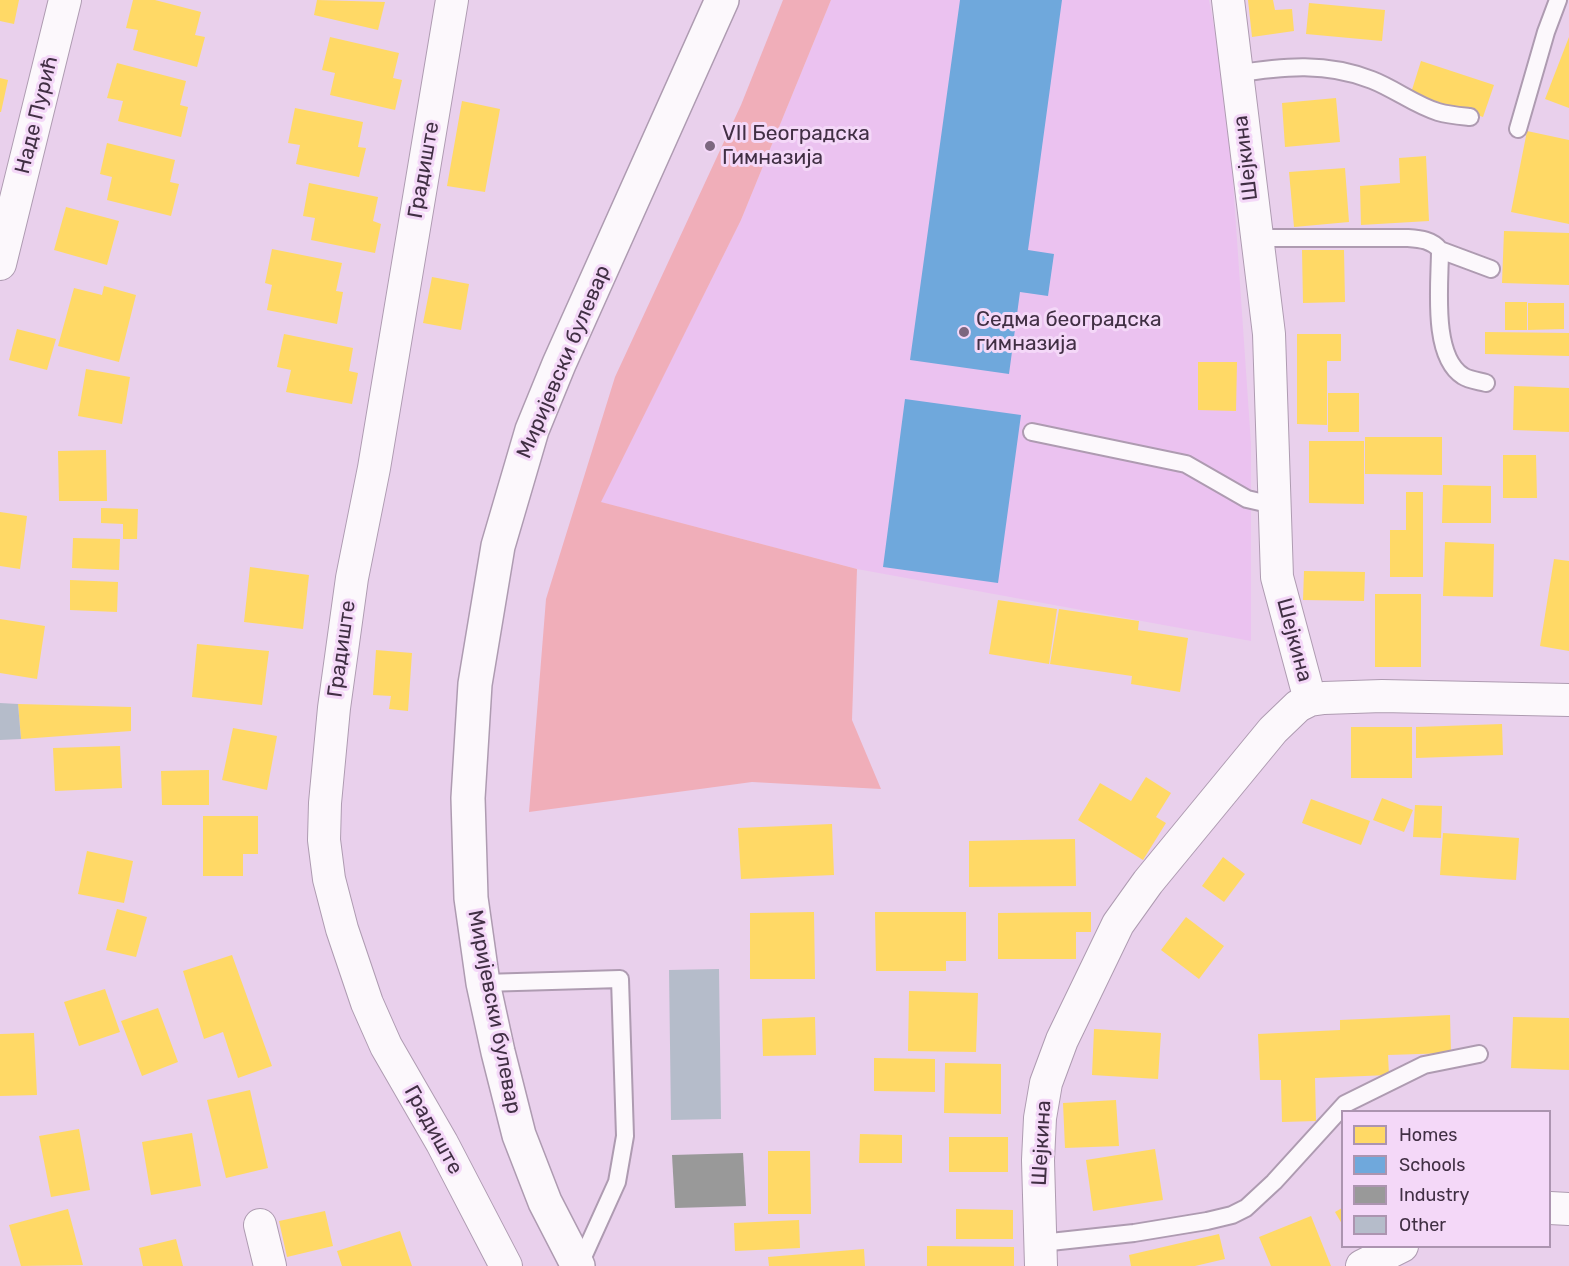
<!DOCTYPE html>
<html>
<head>
<meta charset="utf-8">
<style>
	body { margin:0 }
	#map { position:relative; width:1569px; height:1266px; overflow:hidden; background:#e9d0ec; font-family:Rubik,sans-serif }
	canvas { display:block }
	.legend { position:absolute; left:1341px; top:1110px; width:210px; height:138px; box-sizing:border-box; background:#f4d8f8; border:2px solid #ac94b0; margin:0; padding:8px 10px; list-style:none; font-size:18px; color:#412f44 }
	.legend li { display:flex; align-items:center; gap:12px; height:30px }
	.legend b { width:30px; border:2px solid #ac94b0 }
</style>
</head>
<body>
<div id="map">
<canvas width="1569" height="1266"></canvas>
<ul class="legend">
<li><b style="height:16px;background:#ffd966"></b>Homes</li>
<li><b style="height:16px;background:#6fa8dc"></b>Schools</li>
<li><b style="height:16px;background:#999"></b>Industry</li>
<li><b style="height:16px;background:#b5bcca"></b>Other</li>
</ul>
</div>
<script>
const g = document.querySelector('canvas').getContext('2d');
g.lineJoin = 'round';
function paint(path, color) { g.fillStyle = color; g.fill(path, 'evenodd'); }
function strokePath(path, color, width, dash) { g.strokeStyle = color; g.lineWidth = width; g.lineCap = dash ? 'butt' : 'round'; g.setLineDash(dash || []); g.stroke(path); }
function drawText(font, color, halo, rows, align = 'center') {
  g.font = font + ' Rubik,sans-serif'; g.lineWidth = 6; g.setLineDash([]); g.textBaseline = 'middle'; g.strokeStyle = halo; g.fillStyle = color; for (const [text, x, y, turn = 0] of rows) {
    g.save(); g.translate(x, y); g.rotate((+turn || 0) * Math.PI / 180); g.textAlign = isNaN(turn) ? turn : align; if (halo) g.strokeText(text, 0, 0); g.fillText(text, 0, 0); g.restore();
  }
}
paint(new Path2D(`
	M 831,0 L 1209,0 L 1227,94 L 1251,444 L 1251,641 L 857,569 L 600,502 L 741,220 Z`), '#ebc2f0');
paint(new Path2D(`
	M 783,0 L 831,0 L 741,220 L 601,502 L 857,569 L 852,720 L 881,789 L 752,782 L 529,812 L 546,599 L 615,377 L 741,105 Z`), '#f0aeb9');
paint(new Path2D(`
	M 0,0 L 19,0 L 14,24 L 0,21 Z
	M 133,0 L 155,0 L 201,12 L 195,35 L 205,37 L 197,67 L 133,50 L 138,30 L 126,28 Z
	M 317,0 L 385,2 L 378,30 L 314,15 Z
	M 1248,0 L 1273,0 L 1275,10 L 1292,9 L 1294,31 L 1252,37 Z
	M 1309,3 L 1385,10 L 1382,41 L 1306,34 Z
	M 330,37 L 399,53 L 393,78 L 402,80 L 395,110 L 330,95 L 335,73 L 322,70 Z
	M 1569,37 L 1569,108 L 1545,99 Z
	M 1421,61 L 1494,85 L 1483,117 L 1411,93 Z
	M 117,63 L 186,81 L 180,105 L 188,107 L 181,137 L 118,121 L 123,101 L 107,98 Z
	M 0,78 L 8,80 L 1,112 L 0,112 Z
	M 1336,98 L 1340,142 L 1285,147 L 1282,103 Z
	M 462,101 L 500,109 L 485,192 L 447,186 Z
	M 295,108 L 363,122 L 358,147 L 366,148 L 359,177 L 296,164 L 300,145 L 288,143 Z
	M 1527,131 L 1569,140 L 1569,224 L 1511,212 Z
	M 107,143 L 175,160 L 170,182 L 179,184 L 171,216 L 107,200 L 112,177 L 100,174 Z
	M 1426,156 L 1429,221 L 1361,225 L 1360,186 L 1400,183 L 1399,158 Z
	M 1345,168 L 1349,222 L 1294,227 L 1289,172 Z
	M 309,183 L 378,197 L 373,221 L 381,224 L 375,253 L 311,240 L 315,218 L 303,216 Z
	M 66,207 L 119,221 L 107,265 L 54,250 Z
	M 1504,231 L 1569,233 L 1569,285 L 1502,283 Z
	M 272,249 L 342,263 L 336,291 L 343,292 L 337,324 L 267,310 L 272,285 L 265,283 Z
	M 1302,250 L 1344,250 L 1345,302 L 1303,303 Z
	M 432,277 L 469,284 L 461,330 L 423,323 Z
	M 104,286 L 136,295 L 119,362 L 58,346 L 74,288 L 102,295 Z
	M 1505,302 L 1527,302 L 1527,330 L 1505,330 Z
	M 1528,303 L 1564,303 L 1564,329 L 1528,330 Z
	M 17,329 L 56,339 L 47,370 L 9,360 Z
	M 1485,332 L 1569,333 L 1569,356 L 1485,354 Z
	M 284,334 L 353,348 L 349,371 L 358,373 L 352,404 L 286,392 L 291,370 L 277,367 Z
	M 1297,334 L 1341,334 L 1341,361 L 1327,361 L 1327,425 L 1297,424 Z
	M 1198,362 L 1237,362 L 1236,411 L 1198,410 Z
	M 86,369 L 130,377 L 122,424 L 78,416 Z
	M 1514,386 L 1569,388 L 1569,432 L 1513,430 Z
	M 1328,393 L 1359,393 L 1359,432 L 1328,432 Z
	M 1365,437 L 1442,437 L 1442,475 L 1365,474 Z
	M 1309,441 L 1364,441 L 1364,504 L 1309,503 Z
	M 106,450 L 107,501 L 59,501 L 58,451 Z
	M 1503,455 L 1536,455 L 1537,498 L 1503,498 Z
	M 1443,485 L 1491,486 L 1491,523 L 1442,523 Z
	M 1406,492 L 1423,492 L 1423,577 L 1390,577 L 1390,530 L 1406,530 Z
	M 101,508 L 138,509 L 137,539 L 123,539 L 123,524 L 101,523 Z
	M 0,512 L 27,516 L 20,569 L 0,566 Z
	M 73,538 L 120,539 L 119,570 L 72,568 Z
	M 1445,542 L 1494,544 L 1493,597 L 1443,596 Z
	M 1554,559 L 1569,561 L 1569,651 L 1540,646 Z
	M 250,567 L 309,575 L 303,629 L 244,622 Z
	M 1304,571 L 1365,572 L 1364,601 L 1303,600 Z
	M 70,580 L 118,582 L 117,612 L 70,610 Z
	M 1375,594 L 1421,594 L 1421,667 L 1375,667 Z
	M 998,600 L 1057,609 L 1049,664 L 989,654 Z
	M 1059,609 L 1139,621 L 1138,630 L 1188,638 L 1180,692 L 1131,684 L 1132,676 L 1050,664 Z
	M 0,619 L 45,626 L 37,679 L 0,673 Z
	M 197,644 L 269,651 L 262,705 L 192,697 Z
	M 376,650 L 412,653 L 408,711 L 389,709 L 391,696 L 373,695 Z
	M 18,704 L 131,707 L 131,731 L 21,739 Z
	M 1502,724 L 1503,755 L 1416,758 L 1416,727 Z
	M 1351,727 L 1412,727 L 1412,778 L 1351,778 Z
	M 233,728 L 277,736 L 267,790 L 222,780 Z
	M 120,746 L 122,788 L 55,791 L 53,748 Z
	M 209,770 L 209,805 L 162,805 L 161,771 Z
	M 1146,777 L 1171,793 L 1156,817 L 1166,823 L 1143,860 L 1078,820 L 1100,783 L 1131,801 Z
	M 1382,798 L 1413,810 L 1404,832 L 1373,820 Z
	M 1311,799 L 1370,821 L 1361,845 L 1302,823 Z
	M 1415,805 L 1442,806 L 1441,838 L 1413,837 Z
	M 203,816 L 258,816 L 258,854 L 243,854 L 243,876 L 203,876 Z
	M 832,824 L 834,875 L 741,879 L 738,828 Z
	M 1443,833 L 1519,838 L 1516,880 L 1440,875 Z
	M 1075,839 L 1076,886 L 969,887 L 969,841 Z
	M 87,851 L 133,861 L 124,903 L 78,894 Z
	M 1223,857 L 1245,874 L 1224,902 L 1202,886 Z
	M 117,909 L 147,917 L 136,957 L 106,950 Z
	M 814,912 L 815,979 L 750,979 L 750,913 Z
	M 875,912 L 966,912 L 966,961 L 946,961 L 946,971 L 876,971 Z
	M 1091,912 L 1091,932 L 1076,932 L 1076,959 L 998,959 L 998,913 Z
	M 1186,917 L 1224,946 L 1199,979 L 1161,950 Z
	M 232,955 L 272,1066 L 238,1078 L 223,1032 L 204,1039 L 183,971 Z
	M 105,989 L 120,1032 L 79,1046 L 64,1002 Z
	M 909,991 L 978,993 L 976,1052 L 908,1051 Z
	M 158,1008 L 178,1062 L 142,1076 L 121,1021 Z
	M 1450,1015 L 1451,1053 L 1388,1055 L 1389,1075 L 1315,1078 L 1316,1121 L 1282,1122 L 1281,1080 L 1260,1080 L 1258,1034 L 1340,1030 L 1340,1020 Z
	M 815,1017 L 816,1055 L 763,1056 L 762,1019 Z
	M 1513,1017 L 1569,1018 L 1569,1070 L 1511,1068 Z
	M 1094,1029 L 1161,1033 L 1158,1079 L 1092,1075 Z
	M 34,1033 L 37,1095 L 0,1096 L 0,1034 Z
	M 874,1058 L 935,1059 L 935,1092 L 874,1091 Z
	M 945,1063 L 1001,1064 L 1001,1114 L 944,1113 Z
	M 250,1090 L 268,1168 L 226,1178 L 207,1100 Z
	M 1116,1100 L 1119,1146 L 1065,1148 L 1063,1103 Z
	M 79,1129 L 90,1190 L 51,1197 L 39,1136 Z
	M 192,1133 L 201,1186 L 151,1195 L 142,1142 Z
	M 860,1134 L 902,1135 L 902,1163 L 859,1163 Z
	M 949,1137 L 1008,1137 L 1008,1172 L 949,1172 Z
	M 1155,1149 L 1163,1200 L 1093,1211 L 1086,1160 Z
	M 768,1151 L 810,1151 L 811,1214 L 768,1214 Z
	M 1342,1208 L 1342,1224 L 1335,1212 Z
	M 68,1209 L 83,1265 L 21,1266 L 9,1225 Z
	M 956,1209 L 1013,1210 L 1013,1239 L 956,1239 Z
	M 325,1211 L 333,1246 L 287,1257 L 279,1221 Z
	M 1311,1216 L 1331,1266 L 1271,1266 L 1259,1237 Z
	M 799,1220 L 800,1248 L 735,1251 L 734,1223 Z
	M 400,1231 L 412,1266 L 342,1266 L 337,1251 Z
	M 1219,1234 L 1225,1259 L 1195,1266 L 1131,1266 L 1129,1255 Z
	M 176,1239 L 183,1266 L 143,1266 L 139,1248 Z
	M 927,1246 L 1014,1247 L 1014,1266 L 927,1266 Z
	M 864,1249 L 865,1266 L 769,1266 L 768,1257 Z`), '#ffd966');
paint(new Path2D(`
	M 960,0 L 1062,0 L 1028,250 L 1054,254 L 1048,296 L 1020,292 L 1009,374 L 910,360 Z
	M 905,399 L 1021,415 L 998,583 L 883,567 Z`), '#6fa8dc');
paint(new Path2D(`
	M 743,1153 L 746,1206 L 675,1208 L 672,1155 Z`), '#999');
paint(new Path2D(`
	M 0,703 L 18,704 L 21,739 L 0,740 Z
	M 719,969 L 721,1119 L 671,1120 L 669,970 Z`), '#b5bcca');
const lane = new Path2D(`
	M 1236,74 C 1283,66 1327,62 1372,80 C 1395,89 1415,105 1438,112 C 1448,115 1460,116 1470,117
	M 1518,129 L 1546,32 L 1558,0
	M 1256,238 L 1408,238 C 1421,239 1432,240 1440,250 C 1440,283 1431,356 1463,376 C 1469,380 1479,381 1486,383
	M 1440,250 L 1491,269
	M 1032,432 L 1186,464 L 1247,499 L 1273,505
	M 483,983 L 620,979 L 625,1136 L 617,1182 L 579,1266
	M 1041,1243 L 1134,1233 L 1207,1221 L 1232,1215 L 1246,1208 L 1274,1182 L 1345,1104 L 1424,1065 L 1479,1054`);
const street = new Path2D(`
	M 452,0 L 374,468 L 352,578 L 334,708 L 325,803 L 324,840 L 329,879 L 342,929 L 367,1003 L 386,1046 L 442,1143 L 506,1266
	M 1228,0 L 1269,334 L 1277,577 L 1310,700
	M 0,264 L 65,0
	M 1550,1208 L 1569,1209
	M 260,1225 L 270,1266
	M 1041,1266 L 1038,1160 L 1040,1118 L 1046,1083 L 1062,1040 L 1118,924 L 1148,882 L 1273,730 L 1298,706 L 1310,700 L 1324,698 L 1382,696 L 1569,700
	M 1362,1266 L 1402,1246`);
const secondary = new Path2D(`
	M 578,1266 L 545,1202 L 519,1135 L 498,1052 L 483,983 L 471,898 L 468,798 L 475,684 L 498,546 L 532,430 L 559,364 L 722,0`);
strokePath(lane, '#ae9bb1', 20);
strokePath(street, '#ae9bb1', 34);
strokePath(secondary, '#ae9bb1', 36);
strokePath(lane, '#fcf8fc', 16);
strokePath(street, '#fcf8fc', 32);
strokePath(secondary, '#fcf8fc', 33);
for (const [x, y, r, color] of [
	[710,146,6,"#7c677f"],
	[964,332,6,"#7c677f"]
]) { const dot = new Path2D(); dot.arc(x, y, r, 0, 2 * Math.PI); g.fillStyle = color; g.fill(dot); strokePath(dot, '#f4d8f8', 2); }
drawText('21px', '#412f44', '#f4d8f8', [
	["Наде Пурић",37,115,-76],
	["Шејкина",1246,158,-97],
	["Градиште",424,170,-80],
	["Миријевски булевар",564,362,-67],
	["Шејкина",1294,640,75],
	["Градиште",342,649,-82],
	["Миријевски булевар",494,1012,79],
	["Градиште",433,1130,61],
	["Шејкина",1042,1143,-87]
]);
drawText('21px', '#412f44', '#f4d8f8', [
	["VII Београдска",722,134],
	["Гимназија",722,158],
	["Седма београдска",976,320],
	["гимназија",976,344]
], 'left');
</script>
</body>
</html>
